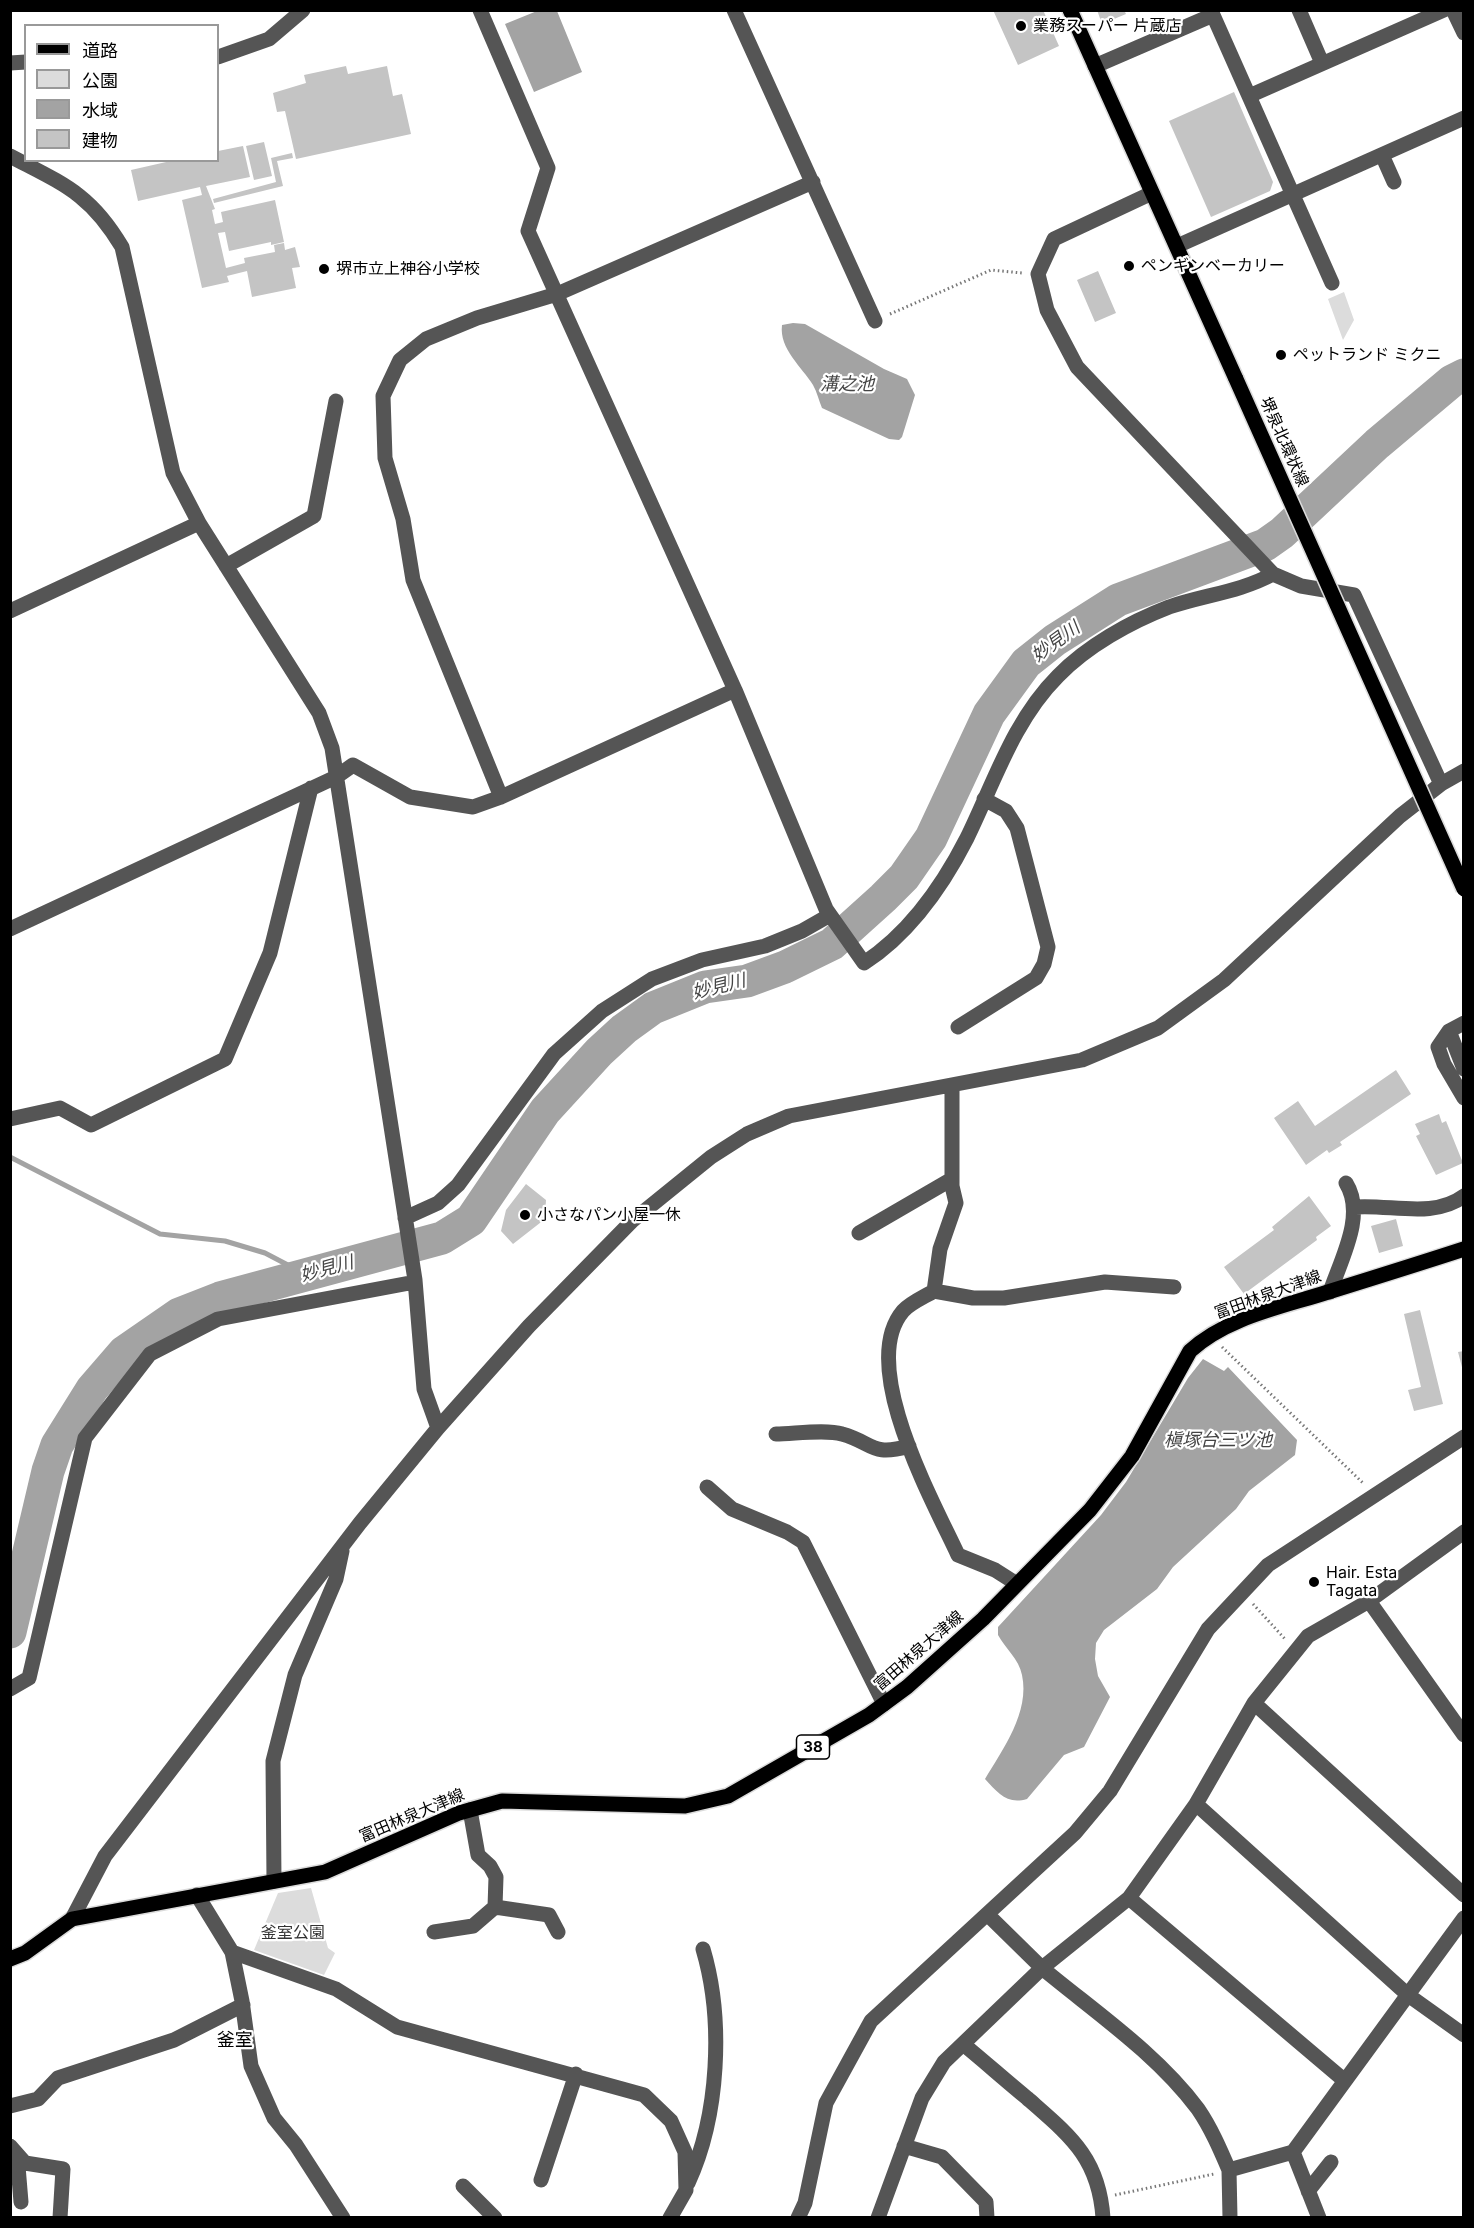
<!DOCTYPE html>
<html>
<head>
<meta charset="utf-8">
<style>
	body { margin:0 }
	#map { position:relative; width:1474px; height:2228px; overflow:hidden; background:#fff; font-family:Inter,"Noto Sans JP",sans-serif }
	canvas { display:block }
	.frame { position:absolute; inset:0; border:12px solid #000; pointer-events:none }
	.legend { position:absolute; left:24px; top:24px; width:195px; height:138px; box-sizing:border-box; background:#fff; border:2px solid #999; margin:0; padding:8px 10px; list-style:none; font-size:18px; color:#000 }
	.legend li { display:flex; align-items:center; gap:12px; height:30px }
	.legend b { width:30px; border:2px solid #999 }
</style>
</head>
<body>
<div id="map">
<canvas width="1474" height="2228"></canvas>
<div class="frame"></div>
<ul class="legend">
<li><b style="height:8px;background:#000"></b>道路</li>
<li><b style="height:16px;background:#dcdcdc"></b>公園</li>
<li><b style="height:16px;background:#a3a3a3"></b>水域</li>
<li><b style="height:16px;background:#c4c4c4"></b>建物</li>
</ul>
</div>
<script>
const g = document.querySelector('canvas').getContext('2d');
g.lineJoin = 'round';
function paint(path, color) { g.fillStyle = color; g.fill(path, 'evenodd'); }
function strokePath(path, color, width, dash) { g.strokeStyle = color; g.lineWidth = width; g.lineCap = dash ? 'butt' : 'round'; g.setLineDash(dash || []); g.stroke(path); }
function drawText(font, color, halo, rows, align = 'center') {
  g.font = font + ' Inter,"Noto Sans JP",sans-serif'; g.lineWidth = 4.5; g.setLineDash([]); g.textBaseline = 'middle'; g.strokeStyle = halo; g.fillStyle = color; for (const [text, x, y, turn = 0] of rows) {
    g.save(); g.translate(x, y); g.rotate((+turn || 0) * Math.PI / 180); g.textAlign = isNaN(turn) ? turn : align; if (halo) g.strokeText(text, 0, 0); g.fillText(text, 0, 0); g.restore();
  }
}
paint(new Path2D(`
	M 1344,292 L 1354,320 L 1343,340 L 1328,299 Z
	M 311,1888 L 328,1948 L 335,1953 L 324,1975 L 254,1950 L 278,1893 Z`), '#dcdcdc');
paint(new Path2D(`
	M 537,11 L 557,11 L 582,72 L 534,92 L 505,24 Z
	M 793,323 L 805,324 L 884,369 L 907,379 L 915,395 L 902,437 L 899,440 L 889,439 L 822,408 C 819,401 817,392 813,385 C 802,367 779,349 782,325 Z
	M 1203,1359 L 1224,1371 L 1228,1367 L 1297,1440 L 1295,1455 L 1249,1491 L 1236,1509 L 1173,1567 L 1157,1589 L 1104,1630 L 1096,1643 L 1095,1659 L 1098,1676 L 1110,1697 L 1084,1747 L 1064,1755 L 1027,1799 C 1007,1805 998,1793 985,1779 C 1003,1749 1030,1712 1022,1675 C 1019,1659 1005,1648 998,1635 L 998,1627 L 1101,1515 L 1126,1482 L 1188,1378 Z`), '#a3a3a3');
strokePath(new Path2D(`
	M 10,1157 L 160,1234 L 225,1241 L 265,1253 L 307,1275`), '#a3a3a3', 5);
strokePath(new Path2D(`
	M 10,1632 L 48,1471 L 57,1445 L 92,1389 L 124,1352 L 179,1314 L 220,1298 L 442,1238 L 471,1220 L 545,1111 L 599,1052 L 624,1029 L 653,1008 L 705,987 L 747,981 L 785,967 L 832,944 L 883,898 L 904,877 L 931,838 L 989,714 L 1026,663 L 1055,640 L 1118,600 L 1265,545 L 1282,533 L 1377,444 L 1452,381 L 1464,375`), '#a3a3a3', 33);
paint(new Path2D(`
	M 993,10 L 1043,10 L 1059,46 L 1018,65 Z
	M 1097,10 L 1124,10 L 1126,14 L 1102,24 Z
	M 346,66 L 348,74 L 387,66 L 393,96 L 402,94 L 411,134 L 296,159 L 285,111 L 277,112 L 273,93 L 306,83 L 304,75 Z
	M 1234,92 L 1273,182 L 1270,191 L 1211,217 L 1169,121 Z
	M 264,142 L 272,176 L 254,180 L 246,146 Z
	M 243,146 L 250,177 L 206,186 L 215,209 L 212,210 L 215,224 L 223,222 L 221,212 L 275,200 L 284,242 L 271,245 L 271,242 L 229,251 L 225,232 L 218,233 L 226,268 L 245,263 L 244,258 L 275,252 L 274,245 L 284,243 L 285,250 L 295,247 L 300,267 L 292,268 L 296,288 L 252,297 L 247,271 L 227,276 L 229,282 L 202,288 L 182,200 L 202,195 L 200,187 L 138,201 L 131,170 L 175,160 L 218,160 L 218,151 Z
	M 292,153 L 293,158 L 277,161 L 283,186 L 214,203 L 213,199 L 276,182 L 271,158 Z
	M 1098,271 L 1116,313 L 1095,322 L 1077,280 Z
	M 1396,1070 L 1411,1094 L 1340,1142 L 1342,1145 L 1329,1153 L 1327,1150 L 1306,1165 L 1274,1118 L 1298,1101 L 1315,1126 Z
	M 1439,1114 L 1442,1123 L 1446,1121 L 1463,1163 L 1436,1175 L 1416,1136 L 1420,1134 L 1415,1124 Z
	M 526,1184 L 546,1200 L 545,1219 L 513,1244 L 501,1231 L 506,1210 Z
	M 1309,1196 L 1331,1226 L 1316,1237 L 1317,1240 L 1244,1294 L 1224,1267 L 1274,1230 L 1272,1227 Z
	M 1396,1219 L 1403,1246 L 1379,1253 L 1371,1226 Z
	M 1420,1310 L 1443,1404 L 1414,1411 L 1408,1390 L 1421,1387 L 1404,1314 Z
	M 1464,1351 L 1464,1370 L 1463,1371 L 1458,1352 Z`), '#c4c4c4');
const major = new Path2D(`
	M 1070,10 L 1236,379
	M 10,1959 L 25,1953 L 72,1919 L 325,1872 L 459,1813 L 502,1801 L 685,1806 L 728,1796 L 869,1715 L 907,1687 L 983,1619 L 1090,1510 L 1132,1456 L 1190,1351 C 1227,1317 1282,1307 1328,1292 C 1373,1278 1418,1264 1464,1249`);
strokePath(major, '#dbdbdb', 18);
strokePath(new Path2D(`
	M 890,314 L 991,270 L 1022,273
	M 1222,1347 L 1364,1484
	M 1253,1604 L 1285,1639
	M 1115,2195 L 1214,2174`), '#777', 3, [1.5, 3]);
strokePath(new Path2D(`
	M 480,10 L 548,168 L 528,231 L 735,690 L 826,909 L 864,963 C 910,933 942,887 967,838 C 994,783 1013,721 1058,676 C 1087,646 1130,622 1169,607 C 1204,595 1240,592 1273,574
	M 734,10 L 875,321
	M 1299,10 L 1322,63
	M 1453,10 L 1464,33
	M 218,57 L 269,39 L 303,10
	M 10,63 L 26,62
	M 1095,66 L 1213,15 L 1249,96
	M 1382,155 L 1394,182
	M 10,156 C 63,184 90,193 122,247 L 173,473 L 199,523 L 319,713 L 332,748 L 415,1280 L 424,1389 L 438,1428
	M 1152,193 L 1054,239 L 1038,274 L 1047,310 L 1077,367 L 1273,574 L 1301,586 L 1354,595 L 1441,784
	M 1177,246 L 1464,118
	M 1332,283 L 1249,96 L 1444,10
	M 226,566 L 314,516 L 336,401
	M 10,611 L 199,523
	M 501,797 L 413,580 L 403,519 L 385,458 L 383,396 L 400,360 L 426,339 L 477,318 L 557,294 L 813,182
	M 10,929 L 336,777 L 353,765 L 410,797 L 473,807 L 501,797 L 735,690
	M 1464,1023 L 1449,1031 L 1438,1047 L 1444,1064 L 1464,1098
	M 958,1027 L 1036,978 L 1044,964 L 1048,947 L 1017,828 L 1006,811 L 984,799
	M 1449,1031 L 1464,1069
	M 952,1085 L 952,1186 L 956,1203 L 940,1249 L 934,1291 C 924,1297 910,1303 903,1311 C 857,1365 933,1501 958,1555 L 995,1570 L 1017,1584
	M 10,1119 L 60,1108 L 91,1125 L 225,1059 L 270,953 L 311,788
	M 1355,1207 C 1391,1204 1433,1219 1464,1196
	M 405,1218 L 438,1203 L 458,1185 L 554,1054 L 602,1011 L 652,979 L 702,960 L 765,946 L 802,931 L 830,915
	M 859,1233 L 952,1179
	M 934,1291 L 973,1298 L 1004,1298 L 1105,1282 L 1174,1287
	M 1330,1292 C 1341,1259 1366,1215 1346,1183
	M 776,1434 C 793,1434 826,1429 842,1434 C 874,1443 871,1457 909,1446
	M 707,1487 L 732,1509 L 787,1532 L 803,1542 L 884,1704
	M 1464,1532 L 1369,1601 L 1308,1636 L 1254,1703 L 1196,1804 L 1408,1995 L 1464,2035
	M 1369,1601 L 1464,1735
	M 10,1689 L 29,1678 L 85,1438 L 150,1354 L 218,1319 L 415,1282
	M 1254,1703 L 1464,1895
	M 1196,1804 L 1129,1898 L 1042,1968 C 1095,2012 1156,2053 1198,2109 C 1211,2128 1220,2149 1229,2170 L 1293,2152 L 1464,1918
	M 470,1810 L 478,1855 L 490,1866 L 496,1877 L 495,1907
	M 274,1881 L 273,1761 L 295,1675 L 336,1579 L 342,1551
	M 197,1895 L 232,1952 L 336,1989 L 397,2027 L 644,2095 L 671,2121 L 685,2152 L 686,2190 L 670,2218
	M 1129,1898 L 1345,2081
	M 72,1919 L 105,1856 L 360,1523 L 438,1428 L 529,1326 L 632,1221 L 711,1157 L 747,1134 L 789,1116 L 1082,1060 L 1158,1028 L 1224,980 L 1400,816 L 1441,784 L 1464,771
	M 434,1932 L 473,1926 L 495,1907 L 549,1915 L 558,1932
	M 232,1952 L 242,2001 L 251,2066 L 274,2118 L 296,2145 L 343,2218
	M 963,2044 C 985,2062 1005,2080 1027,2098 C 1069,2135 1099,2157 1103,2218
	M 10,2106 L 38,2099 L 58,2078 L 174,2040 L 243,2005
	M 10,2146 L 25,2163 L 63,2169 L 60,2218
	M 904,2146 L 942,2157 L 986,2202 L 987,2218
	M 1293,2152 L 1319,2218
	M 17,2154 L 21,2202
	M 1229,2170 L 1230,2218
	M 541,2180 L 576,2074
	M 688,2183 C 719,2116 724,2020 703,1949
	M 463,2186 L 495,2218
	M 1308,2191 L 1331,2162
	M 798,2218 L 805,2203 L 826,2103 L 871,2021 L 1075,1833 L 1110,1791 L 1208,1629 L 1268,1565 L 1464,1437
	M 878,2218 L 922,2098 L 944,2062 L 1042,1968 L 988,1915`), '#555', 15);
strokePath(major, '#000', 15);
const majorBridge = new Path2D(`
	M 1236,379 L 1464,889`);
strokePath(majorBridge, '#dbdbdb', 18, []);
strokePath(majorBridge, '#000', 15);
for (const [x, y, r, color] of [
	[1021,26,6,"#000"],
	[1129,266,6,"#000"],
	[324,269,6,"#000"],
	[1281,355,6,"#000"],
	[525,1215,6,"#000"],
	[1314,1582,6,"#000"]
]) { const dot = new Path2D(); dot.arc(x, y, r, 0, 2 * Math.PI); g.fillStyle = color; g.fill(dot); strokePath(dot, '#fff', 2); }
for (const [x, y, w] of [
	[813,1747,33]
]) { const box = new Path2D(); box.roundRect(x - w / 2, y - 12, w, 24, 4.5); g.fillStyle = '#fff'; g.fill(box); strokePath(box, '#000', 1.5); }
drawText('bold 15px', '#000', null, [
	["38",813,1747]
]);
drawText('16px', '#000', '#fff', [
	["業務スーパー 片蔵店",1033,26],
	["ペンギンベーカリー",1141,266],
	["堺市立上神谷小学校",336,269],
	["ペットランド ミクニ",1293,355],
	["小さなパン小屋一休",537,1215],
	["Hair. Esta",1326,1573],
	["Tagata",1326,1591]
], 'left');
drawText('16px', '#000', '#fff', [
	["堺泉北環状線",1284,442,66],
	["富田林泉大津線",1268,1295,-20],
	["富田林泉大津線",919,1651,-41],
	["富田林泉大津線",412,1816,-23]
]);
drawText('16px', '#333', '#fff', [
	["釜室公園",293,1933]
]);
drawText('italic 18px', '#444', '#fff', [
	["溝之池",847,385],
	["妙見川",1056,642,-36],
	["妙見川",719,987,-14],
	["妙見川",327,1269,-15],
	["槇塚台三ツ池",1218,1441]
]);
drawText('18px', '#000', '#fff', [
	["釜室",235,2041]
]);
</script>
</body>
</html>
